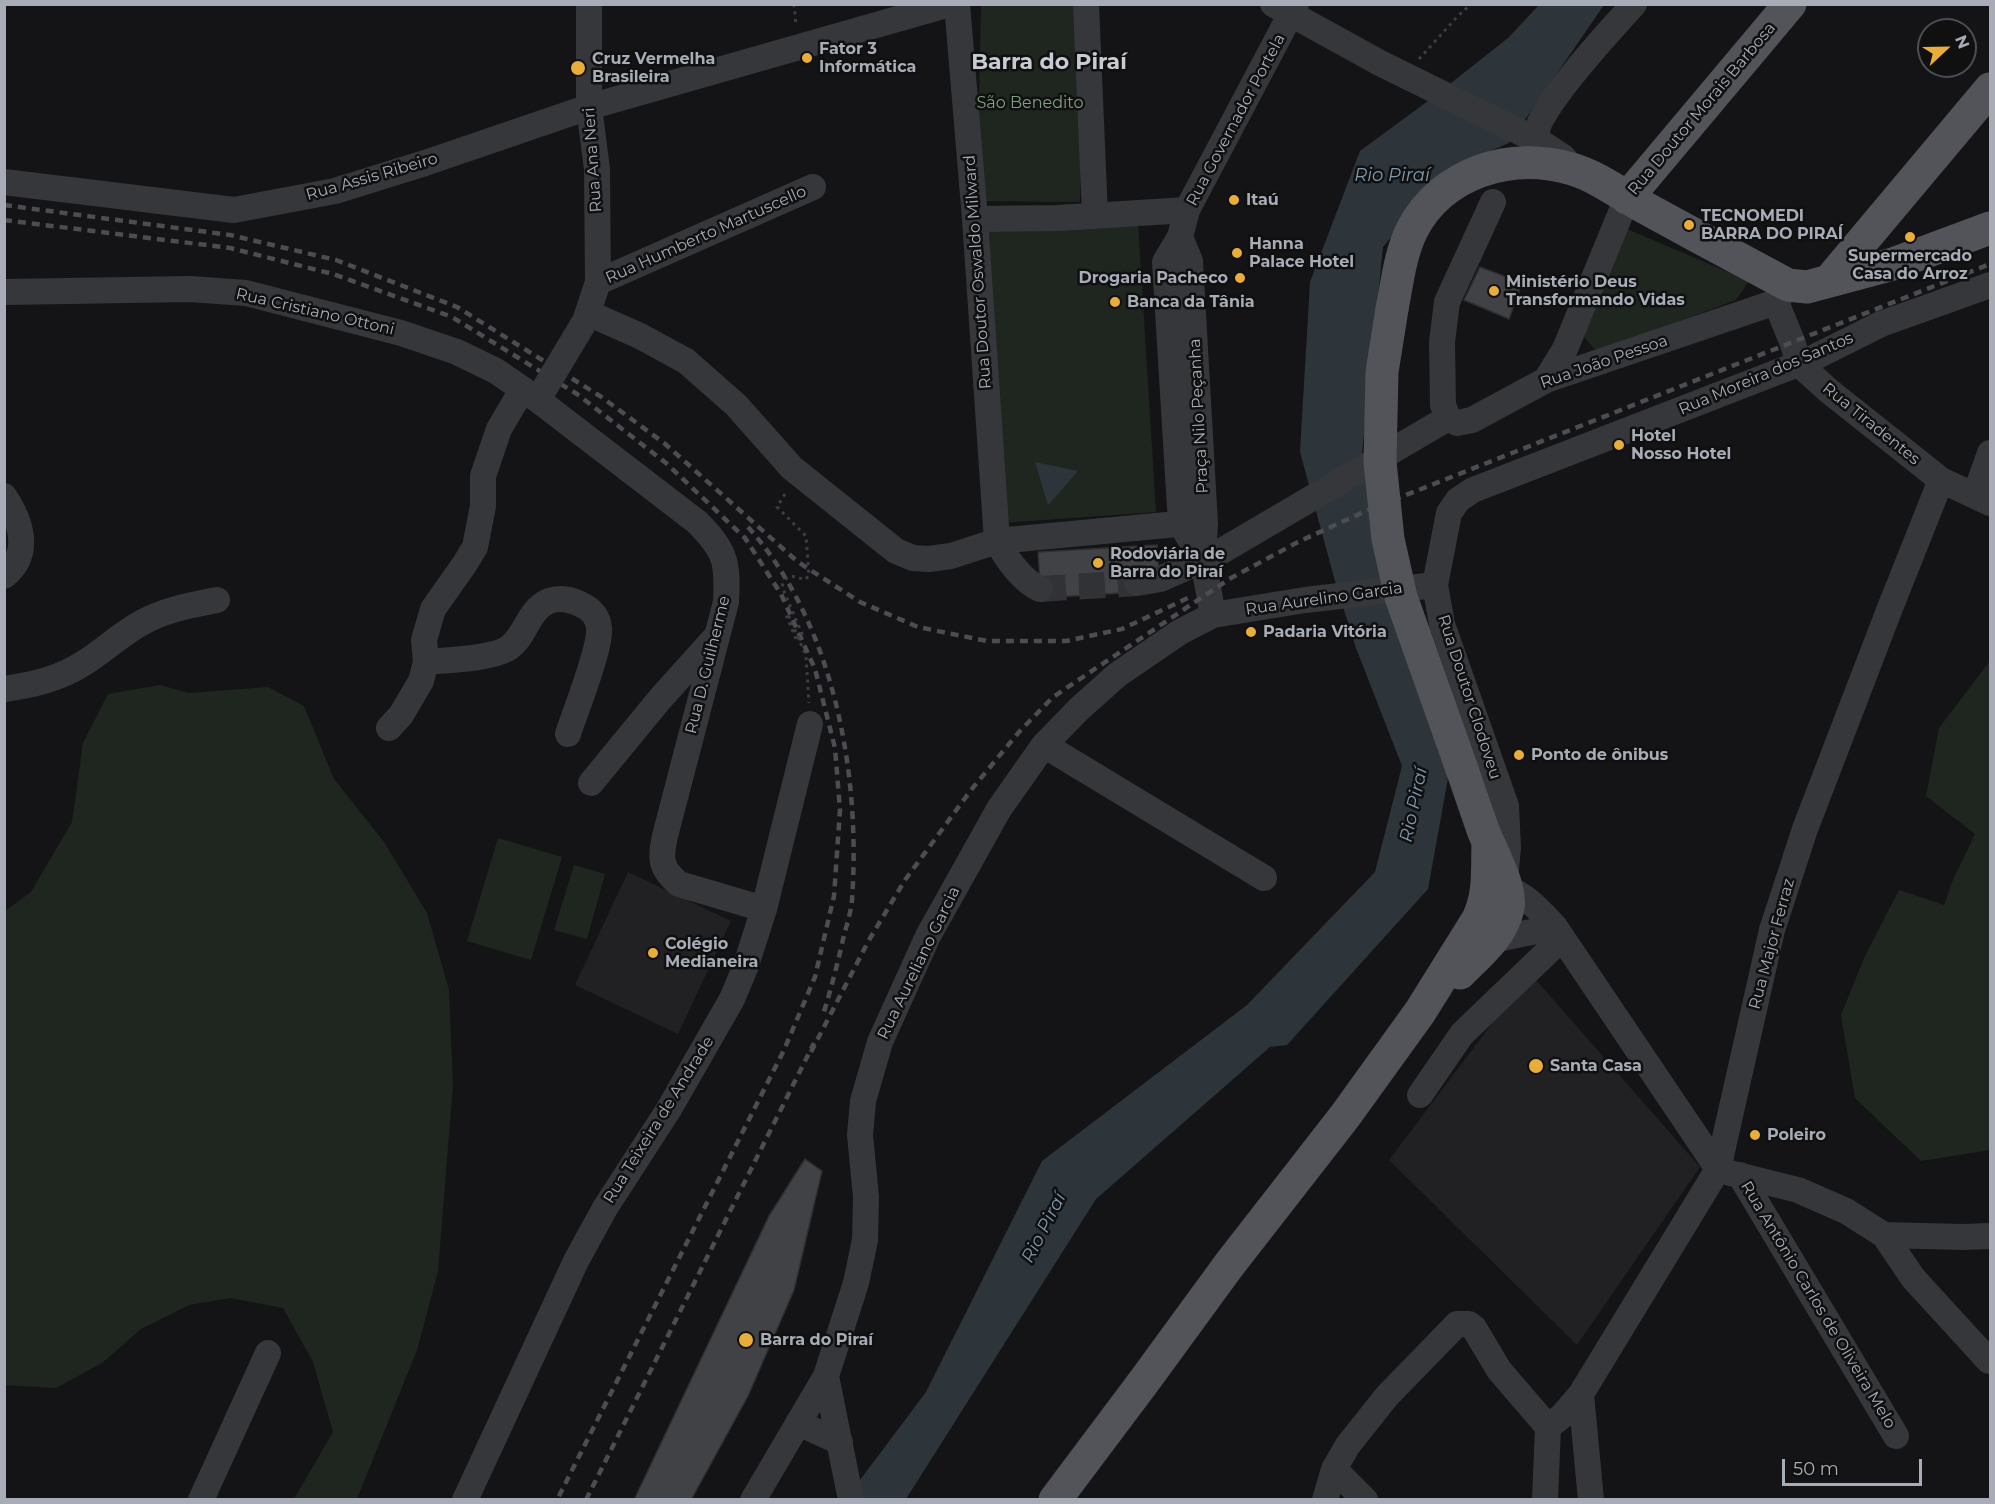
<!DOCTYPE html>
<html>
<head>
<meta charset="utf-8">
<style>
	body { margin:0 }
	#map { position:relative; width:1995px; height:1504px; overflow:hidden; background:#141416; font-family:Montserrat,sans-serif }
	canvas { display:block }
	.frame { position:absolute; inset:0; border:6px solid #a7acb6; pointer-events:none }
	.north { position:absolute; left:1917px; top:18px; width:60px; height:60px; box-sizing:border-box; background:#101011; border:2px solid #4c4e53; border-radius:50%; rotate:68deg; font-size:16px; font-weight:700; line-height:24px; text-align:center; color:#a7acb6 }
	.north::after { content:''; display:block; margin:auto; width:21px; height:27px; background:#e9ad3a; clip-path:polygon(50% 0,100% 100%,50% 72%,0 100%) }
	.scale { position:absolute; left:1782px; top:1459px; width:140px; height:27px; box-sizing:border-box; border:3px solid #a7acb6; border-top:0; padding-left:8px; font-size:18px; line-height:21px; white-space:nowrap; color:#a7acb6; -webkit-text-stroke:4px #101011; paint-order:stroke }
</style>
</head>
<body>
<div id="map">
<canvas width="1995" height="1504"></canvas>
<div class="frame"></div>
<div class="north">N</div>
<div class="scale">50 m</div>
</div>
<script>
const g = document.querySelector('canvas').getContext('2d');
g.lineJoin = 'round';
function paint(path, color) { g.fillStyle = color; g.fill(path, 'evenodd'); }
function strokePath(path, color, width, dash) { g.strokeStyle = color; g.lineWidth = width; g.lineCap = dash ? 'butt' : 'round'; g.setLineDash(dash || []); g.stroke(path); }
function drawText(font, color, halo, rows, align = 'center') {
  g.font = font + ' Montserrat,sans-serif'; g.lineWidth = 5; g.setLineDash([]); g.textBaseline = 'middle'; g.strokeStyle = halo; g.fillStyle = color; for (const [text, x, y, turn = 0] of rows) {
    g.save(); g.translate(x, y); g.rotate((+turn || 0) * Math.PI / 180); g.textAlign = isNaN(turn) ? turn : align; if (halo) g.strokeText(text, 0, 0); g.fillText(text, 0, 0); g.restore();
  }
}
paint(new Path2D(`
	M 628,872 L 731,921 L 678,1034 L 575,985 Z
	M 1530,973 L 1700,1167 L 1577,1345 L 1389,1160 Z`), '#212123');
paint(new Path2D(`
	M 981,5 L 1082,5 L 1080,202 L 977,201 Z
	M 982,222 L 1138,223 L 1156,512 L 1001,523 Z
	M 1620,226 L 1749,281 L 1736,300 L 1597,352 L 1576,328 Z
	M 1990,661 L 1990,1150 L 1921,1161 L 1855,1098 L 1841,1015 L 1865,956 L 1899,890 L 1944,905 L 1952,882 L 1975,834 L 1926,796 L 1939,728 Z
	M 160,685 L 189,693 L 268,687 L 304,706 L 334,779 L 384,842 L 427,913 L 449,990 L 453,1085 L 438,1271 L 417,1350 L 357,1499 L 294,1499 L 333,1432 L 313,1362 L 283,1308 L 230,1298 L 189,1305 L 141,1329 L 102,1363 L 56,1388 L 5,1385 L 5,911 L 31,892 L 72,822 L 83,743 L 108,694 Z
	M 498,838 L 562,857 L 531,960 L 467,941 Z
	M 574,865 L 605,874 L 587,939 L 554,930 Z`), '#1f2620');
paint(new Path2D(`
	M 1539,5 L 1604,5 L 1509,143 L 1445,170 L 1383,247 L 1362,453 L 1387,580 L 1450,767 L 1428,889 L 1287,1045 L 1270,1047 L 1096,1199 L 906,1499 L 845,1500 L 926,1392 L 1042,1161 L 1247,1005 L 1375,872 L 1402,766 L 1356,648 L 1335,581 L 1300,452 L 1310,282 L 1360,151 L 1432,98 L 1508,38 Z
	M 1035,462 L 1078,471 L 1048,505 Z`), '#2d353b');
const building = new Path2D(`
	M 1480,267 L 1522,283 L 1509,319 L 1464,300 Z
	M 1157,545 L 1159,574 L 1138,592 L 1041,598 L 1038,552 Z
	M 805,1159 L 822,1171 L 794,1290 L 748,1396 L 691,1500 L 634,1500 L 769,1216 Z`);
paint(building, '#414246');
strokePath(building, '#2f2f32', 1.5);
strokePath(new Path2D(`
	M 1040,589 L 1137,583`), '#313236', 26, [26, 13]);
strokePath(new Path2D(`
	M 794,4 L 796,25
	M 1419,59 L 1458,16 L 1471,4
	M 796,639 L 786,615 L 788,614 L 806,656 L 809,703`), '#3c3e42', 3, [3, 4.5]);
strokePath(new Path2D(`
	M 957,4 L 975,219 L 997,541 C 1006,558 1022,581 1040,589
	M 1086,4 L 1095,216
	M 1273,4 L 1380,63 L 1540,142 L 1563,157 L 1573,169
	M 1540,142 C 1539,139 1537,136 1537,133 C 1536,110 1616,24 1634,4
	M 4,182 L 234,210 L 335,191 L 425,163 L 589,107 L 950,4
	M 1493,202 L 1447,302 L 1442,342 L 1443,405 L 1448,418 L 1457,423 L 1472,420 L 1546,380 L 1776,302
	M 975,219 L 1058,218 L 1187,210
	M 1180,237 L 1190,261 L 1205,524 L 1203,561 L 1213,615
	M 598,282 L 813,187
	M 1785,289 L 1776,302 L 1793,344 L 1799,364 L 1829,391 L 1941,480 L 1990,503
	M 4,292 L 190,289 L 246,293 L 401,333 L 457,352 L 496,371 L 538,400 L 697,522 C 726,551 728,562 726,602 L 665,836 C 660,859 660,868 679,884 L 764,909
	M 588,313 L 640,336 L 686,361 L 736,405 L 792,468 L 896,551 L 913,558 L 929,559 L 951,556 L 997,541 L 1188,523 L 1197,518 L 1204,507
	M 585,321 L 598,282 L 597,169 L 589,107 L 589,4
	M 1546,380 L 1565,349 L 1627,198
	M 1975,495 L 1990,453
	M 4,496 C 21,521 32,554 4,576
	M 1203,561 L 1181,524 L 1165,262 L 1180,237 L 1187,210 L 1296,4
	M 1137,583 L 1160,579 L 1215,555 L 1448,418
	M 426,662 C 447,660 489,659 507,649 C 526,638 527,610 549,601 C 560,597 570,599 580,604 C 591,609 598,616 599,628 C 601,648 575,712 568,734
	M 4,689 C 33,685 59,679 84,663 C 105,650 123,632 145,621 C 168,609 193,605 217,600
	M 389,728 L 401,715 L 421,681 L 426,662 L 424,640 L 433,609 L 464,565 L 475,547 L 483,506 L 483,476 L 499,429 L 522,390
	M 1044,745 L 1264,878
	M 591,783 L 660,699 L 713,640
	M 1505,879 L 1508,848 L 1506,806 L 1442,624 L 1435,585 L 1449,513 L 1458,500 L 1473,490 L 1811,359 L 1881,324 L 1990,285
	M 1493,888 C 1519,885 1539,910 1555,927 L 1718,1169
	M 1482,937 L 1493,940 L 1555,927
	M 1420,1095 L 1462,1034 L 1562,938
	M 1730,1173 L 1798,1190 L 1846,1211 L 1884,1235 L 1963,1237 L 1990,1236
	M 1740,1175 L 1896,1436
	M 1884,1235 L 1913,1278 L 1989,1361
	M 826,1376 L 851,1500
	M 1581,1394 L 1591,1500
	M 798,1423 L 840,1442
	M 1334,1469 L 1365,1500
	M 201,1500 L 268,1353
	M 465,1500 L 576,1261 L 605,1208 L 669,1109 L 732,999 L 745,968 L 764,909 L 810,724
	M 753,1500 L 826,1376 L 856,1283 L 865,1240 L 866,1197 L 860,1135 L 863,1101 L 880,1042 L 928,936 L 999,809 L 1044,745 L 1079,709 L 1117,675 L 1180,632 L 1213,615 L 1305,600 L 1435,585
	M 1325,1500 L 1334,1469 L 1348,1445 L 1387,1396 L 1457,1324 L 1469,1324 L 1474,1328 L 1499,1370 L 1548,1427
	M 1545,1500 L 1548,1427 L 1562,1416 L 1581,1394 L 1718,1169 L 1772,930 L 1805,829 L 1890,608 L 1941,480`), '#36373b', 26);
strokePath(new Path2D(`
	M 1627,198 L 1790,4
	M 1829,281 L 1990,89
	M 1392,309 C 1397,284 1400,254 1412,230 C 1442,172 1511,151 1572,169 C 1596,176 1619,193 1640,205 C 1689,232 1739,259 1788,285 L 1807,287 L 1893,264 L 1990,228
	M 1460,973 C 1479,954 1502,936 1508,908 C 1512,887 1491,851 1483,830 C 1476,810 1469,789 1462,769
	M 1055,1500 L 1145,1380 L 1229,1265 L 1345,1116 L 1420,1012 L 1478,919 C 1490,894 1487,869 1488,843`), '#52545a', 33);
strokePath(new Path2D(`
	M 4,205 L 230,235 L 336,260 L 457,307 L 600,396 L 664,443 L 798,562 L 860,602 L 918,627 L 987,641 L 1066,641 L 1122,629 L 1190,597
	M 4,220 L 230,248 L 333,274 L 452,317 L 577,394 L 666,463 L 745,538 L 781,594 L 815,669 L 835,748 L 840,810 L 834,896 L 815,977 L 784,1050 L 557,1500
	M 748,527 C 834,623 861,775 852,900 C 851,912 847,924 844,935 C 838,962 831,989 823,1015
	M 811,1052 L 869,940 L 905,880 L 971,790 L 1019,732 L 1053,697 L 1231,578 L 1298,542 L 1368,510 L 1990,264
	M 586,1500 L 814,1043`), '#4b4d52', 4.5, [8, 6]);
strokePath(new Path2D(`
	M 785,494 L 777,507 L 806,536 L 809,576 L 804,580 C 794,575 785,574 782,587 L 803,636 L 796,639`), '#3c3e42', 3, [3, 4.5]);
strokePath(new Path2D(`
	M 543,391 L 585,321`), '#36373b', 26);
strokePath(new Path2D(`
	M 1392,309 L 1382,372 L 1380,462 L 1388,539 L 1401,597 L 1462,769`), '#52545a', 33);
for (const [x, y, r, color] of [
	[807,58,6,"#e9ad3a"],
	[578,68,8,"#e9ad3a"],
	[1234,200,6,"#e9ad3a"],
	[1689,225,6,"#e9ad3a"],
	[1910,237,6,"#e9ad3a"],
	[1237,253,6,"#e9ad3a"],
	[1240,278,6,"#e9ad3a"],
	[1494,291,6,"#e9ad3a"],
	[1115,302,6,"#e9ad3a"],
	[1619,445,6,"#e9ad3a"],
	[1098,563,6,"#e9ad3a"],
	[1251,632,6,"#e9ad3a"],
	[1519,755,6,"#e9ad3a"],
	[653,953,6,"#e9ad3a"],
	[1536,1066,8,"#e9ad3a"],
	[1755,1135,6,"#e9ad3a"],
	[746,1340,8,"#e9ad3a"]
]) { const dot = new Path2D(); dot.arc(x, y, r, 0, 2 * Math.PI); g.fillStyle = color; g.fill(dot); strokePath(dot, '#101011', 2); }
drawText('bold 16px', '#a7acb6', '#101011', [
	["Fator 3",819,49],
	["Informática",819,67],
	["Cruz Vermelha",592,59],
	["Brasileira",592,77],
	["Itaú",1246,200],
	["TECNOMEDI",1701,216],
	["BARRA DO PIRAÍ",1701,234],
	["Hanna",1249,244],
	["Palace Hotel",1249,262],
	["Supermercado",1910,256,"center"],
	["Casa do Arroz",1910,274,"center"],
	["Drogaria Pacheco",1228,278,"right"],
	["Ministério Deus",1506,282],
	["Transformando Vidas",1506,300],
	["Banca da Tânia",1127,302],
	["Hotel",1631,436],
	["Nosso Hotel",1631,454],
	["Rodoviária de",1110,554],
	["Barra do Piraí",1110,572],
	["Padaria Vitória",1263,632],
	["Ponto de ônibus",1531,755],
	["Colégio",665,944],
	["Medianeira",665,962],
	["Santa Casa",1550,1066],
	["Poleiro",1767,1135],
	["Barra do Piraí",760,1340]
], 'left');
drawText('16px', '#7fa080', '#101011', [
	["São Benedito",1030,103]
]);
drawText('16px', '#a7acb6', '#101011', [
	["Rua Doutor Morais Barbosa",1702,109,-50],
	["Rua Governador Portela",1236,120,-62],
	["Rua Ana Neri",593,160,-94],
	["Rua Assis Ribeiro",372,177,-16],
	["Rua Humberto Martuscello",706,235,-24],
	["Rua Doutor Oswaldo Milward",978,272,-94],
	["Rua Cristiano Ottoni",315,312,13],
	["Rua João Pessoa",1604,362,-19],
	["Rua Moreira dos Santos",1766,374,-23],
	["Praça Nilo Peçanha",1199,416,-93],
	["Rua Tiradentes",1871,424,39],
	["Rua Aurelino Garcia",1324,599,-8],
	["Rua D. Guilherme",708,665,-76],
	["Rua Doutor Clodoveu",1469,697,72],
	["Rua Major Ferraz",1772,944,-75],
	["Rua Aureliano Garcia",919,963,-64],
	["Rua Teixeira de Andrade",659,1120,-58],
	["Rua Antônio Carlos de Oliveira Melo",1818,1305,59]
]);
drawText('italic 18px', '#7f99af', '#101011', [
	["Rio Piraí",1392,176],
	["Rio Piraí",1414,805,-78],
	["Rio Piraí",1044,1228,-63]
]);
drawText('bold 22px', '#c8cbd2', '#101011', [
	["Barra do Piraí",1049,63]
]);
</script>
</body>
</html>
